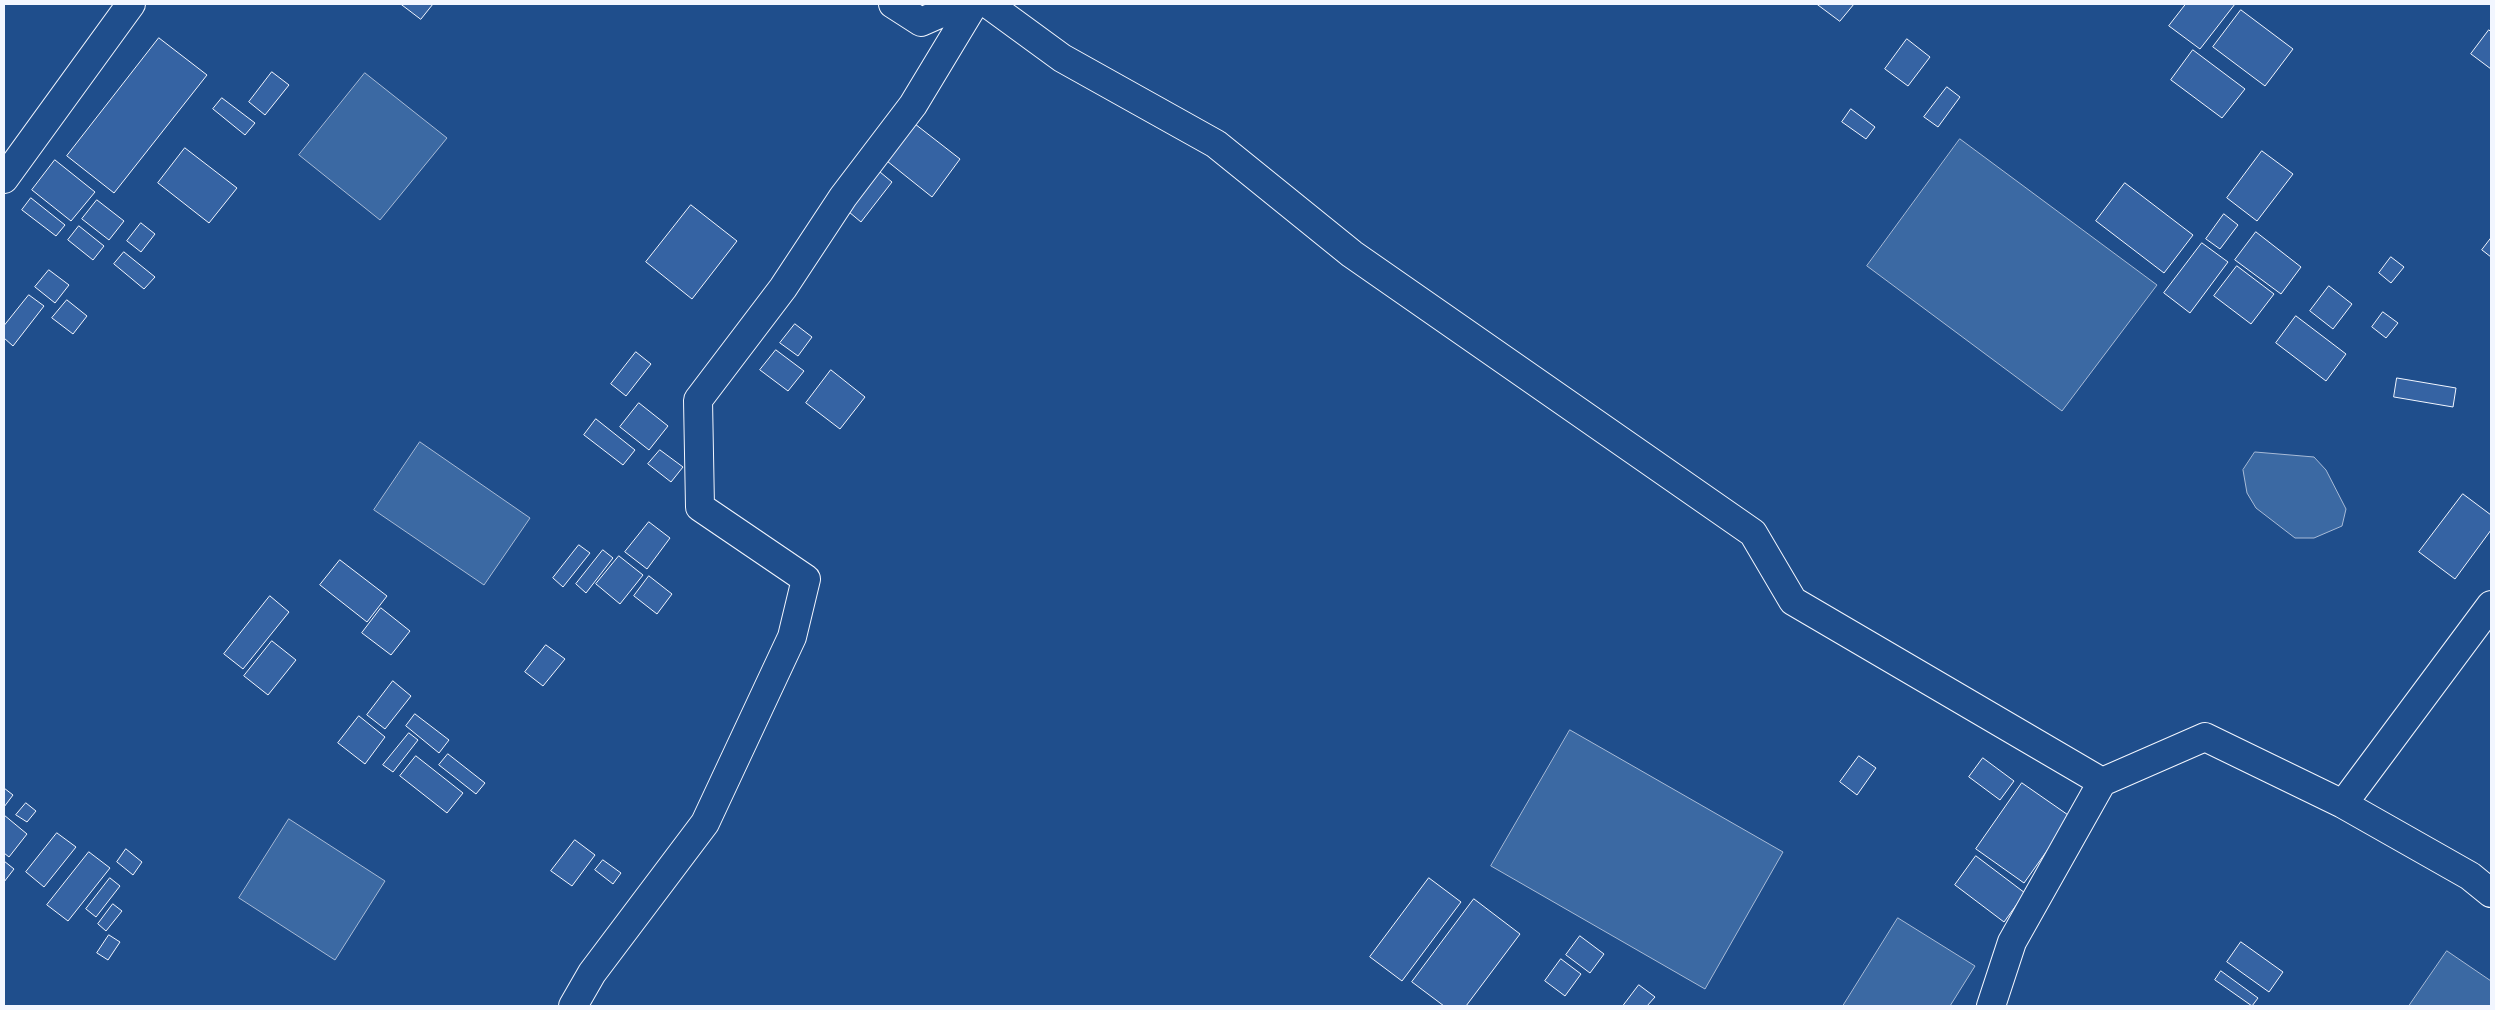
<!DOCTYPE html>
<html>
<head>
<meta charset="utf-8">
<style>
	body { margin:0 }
	#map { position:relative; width:2495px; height:1010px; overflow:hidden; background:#1f4e8c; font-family:Quicksand,sans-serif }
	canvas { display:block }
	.frame { position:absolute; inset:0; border:5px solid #f2f6ff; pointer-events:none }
</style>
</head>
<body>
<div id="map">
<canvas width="2495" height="1010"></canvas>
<div class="frame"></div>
</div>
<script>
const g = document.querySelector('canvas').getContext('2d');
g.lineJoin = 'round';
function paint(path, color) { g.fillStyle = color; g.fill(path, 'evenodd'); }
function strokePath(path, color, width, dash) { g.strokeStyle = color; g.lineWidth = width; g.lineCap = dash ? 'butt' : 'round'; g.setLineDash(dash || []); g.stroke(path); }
const water = new Path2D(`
	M 365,73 L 447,138 L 380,220 L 299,155 Z
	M 1960,139 L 2157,285 L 2062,411 L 1867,266 Z
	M 420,442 L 530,518 L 484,585 L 374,510 Z
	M 2255,452 L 2314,457 L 2326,470 L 2346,509 L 2342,526 L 2314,538 L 2295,538 L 2256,508 L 2247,493 L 2243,470 Z
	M 1570,730 L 1783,852 L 1705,989 L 1491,866 Z
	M 289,819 L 385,881 L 335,960 L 239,898 Z
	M 1898,918 L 1975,966 L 1950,1006 L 1843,1006 Z
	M 2447,951 L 2491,981 L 2491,1006 L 2409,1006 Z`);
paint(water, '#3b69a3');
strokePath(water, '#a8bbd7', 1);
const building = new Path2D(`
	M 401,4 L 433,4 L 421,19 Z
	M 1817,4 L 1854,4 L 1840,21 Z
	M 2186,4 L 2235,4 L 2200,49 L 2169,26 Z
	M 2241,10 L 2293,49 L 2265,86 L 2213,47 Z
	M 2489,30 L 2491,32 L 2491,69 L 2471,54 Z
	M 159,38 L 207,75 L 114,193 L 67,156 Z
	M 1907,39 L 1930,57 L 1908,86 L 1885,69 Z
	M 2193,50 L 2245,89 L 2222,118 L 2171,80 Z
	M 272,72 L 289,85 L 265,115 L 249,102 Z
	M 1947,87 L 1960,97 L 1938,127 L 1924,117 Z
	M 222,98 L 255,123 L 245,135 L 213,109 Z
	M 1851,109 L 1875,127 L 1866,139 L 1842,122 Z
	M 915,124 L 960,159 L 932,197 L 887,161 Z
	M 185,148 L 237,188 L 209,223 L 158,183 Z
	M 2262,151 L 2293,174 L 2257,221 L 2227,198 Z
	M 55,160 L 95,192 L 71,221 L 32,190 Z
	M 880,172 L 892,182 L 861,222 L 849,212 Z
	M 2125,183 L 2193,235 L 2164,273 L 2096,221 Z
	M 31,198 L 65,225 L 56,236 L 22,210 Z
	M 97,200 L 124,221 L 109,240 L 82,219 Z
	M 691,205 L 737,241 L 692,299 L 646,262 Z
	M 2224,214 L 2238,225 L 2220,249 L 2206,239 Z
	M 141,223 L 155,234 L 141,252 L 127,241 Z
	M 79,226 L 104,246 L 93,260 L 68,240 Z
	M 2256,232 L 2301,267 L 2281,294 L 2235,260 Z
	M 2491,238 L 2491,257 L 2482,250 Z
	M 2202,243 L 2228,262 L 2190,313 L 2164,293 Z
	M 124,252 L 155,277 L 144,289 L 114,264 Z
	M 2391,257 L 2404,267 L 2391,283 L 2379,273 Z
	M 2237,266 L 2274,294 L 2251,324 L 2214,296 Z
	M 49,270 L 69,285 L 55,303 L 35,287 Z
	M 2329,286 L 2352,304 L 2333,329 L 2310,311 Z
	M 29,295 L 44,306 L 13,346 L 4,338 L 4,326 Z
	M 67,300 L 87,316 L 73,334 L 52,318 Z
	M 2383,312 L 2398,323 L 2386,338 L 2372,327 Z
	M 2296,316 L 2346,354 L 2326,381 L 2276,343 Z
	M 795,324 L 812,337 L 798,356 L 780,343 Z
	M 776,350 L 804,371 L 788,391 L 760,370 Z
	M 636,352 L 651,364 L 626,396 L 611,384 Z
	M 831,370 L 865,397 L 840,429 L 806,403 Z
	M 2397,378 L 2456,388 L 2453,407 L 2394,397 Z
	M 639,403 L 668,426 L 649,450 L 620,427 Z
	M 596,419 L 635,450 L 623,465 L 584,435 Z
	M 660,450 L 683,467 L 671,482 L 648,464 Z
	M 2463,494 L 2491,515 L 2491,530 L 2455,579 L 2419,552 Z
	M 649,522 L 670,538 L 647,569 L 625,552 Z
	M 579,545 L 590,553 L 563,587 L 553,578 Z
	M 603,550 L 613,558 L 586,593 L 576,584 Z
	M 619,556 L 643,575 L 620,604 L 596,584 Z
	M 340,560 L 387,596 L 367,622 L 320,585 Z
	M 649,576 L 672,594 L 657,614 L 634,596 Z
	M 270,596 L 289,612 L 243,669 L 224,654 Z
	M 381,608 L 410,631 L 391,655 L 362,633 Z
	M 272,641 L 296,660 L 268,695 L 244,676 Z
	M 546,645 L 565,659 L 543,686 L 525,672 Z
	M 393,681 L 411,696 L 385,729 L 367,715 Z
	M 415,714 L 449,740 L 439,753 L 406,726 Z
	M 359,716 L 385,737 L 365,764 L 338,743 Z
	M 409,733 L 418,740 L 393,772 L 383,765 Z
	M 448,754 L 485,783 L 476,794 L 439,765 Z
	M 416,756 L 463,793 L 447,813 L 400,776 Z
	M 1859,756 L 1876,768 L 1857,795 L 1840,782 Z
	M 1983,758 L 2014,781 L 2000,800 L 1969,777 Z
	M 2022,783 L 2071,817 L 2024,883 L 1976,849 Z
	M 4,788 L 13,795 L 4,807 Z
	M 26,803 L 36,811 L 27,822 L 16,815 Z
	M 4,815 L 27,834 L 9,857 L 4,853 Z
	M 57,833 L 76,847 L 44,887 L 26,872 Z
	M 575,840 L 595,855 L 572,886 L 551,871 Z
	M 126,849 L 142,862 L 133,875 L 117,862 Z
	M 89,852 L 110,868 L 68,921 L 47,905 Z
	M 1976,856 L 2025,893 L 2004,922 L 1955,885 Z
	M 603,860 L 621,873 L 613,884 L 595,870 Z
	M 4,861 L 14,869 L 4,882 Z
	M 110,878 L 120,886 L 96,917 L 86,909 Z
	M 1429,878 L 1461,902 L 1402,981 L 1370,957 Z
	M 1474,899 L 1520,934 L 1466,1006 L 1444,1006 L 1412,982 Z
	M 113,904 L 122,911 L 106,931 L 98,924 Z
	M 109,935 L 120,942 L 108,960 L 97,953 Z
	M 1580,936 L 1604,954 L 1590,973 L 1566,955 Z
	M 2241,942 L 2283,972 L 2269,992 L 2227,962 Z
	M 1561,959 L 1581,974 L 1565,996 L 1545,981 Z
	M 2221,971 L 2258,998 L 2252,1006 L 2215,980 Z
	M 1639,985 L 1655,997 L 1647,1006 L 1623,1006 Z`);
paint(building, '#3563a3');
strokePath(building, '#f2f6ff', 1);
const street = new Path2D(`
	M 893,4 L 921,22 L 962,4
	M 988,4 L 1062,58 L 1216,144 L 1352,254 L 1753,533 L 1793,601 L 2102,782
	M 4,179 L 131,4
	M 2343,804 L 2491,605
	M 573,1006 L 592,973 L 705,823 L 792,637 L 806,579 L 700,507 L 698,400 L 783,288 L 843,197 L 913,105 L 974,4
	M 1991,1006 L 2012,942 L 2102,782 L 2205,737 L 2343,804 L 2470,876 L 2491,893`);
strokePath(street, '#f2f6ff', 30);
strokePath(street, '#1f4e8c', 28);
</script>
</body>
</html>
